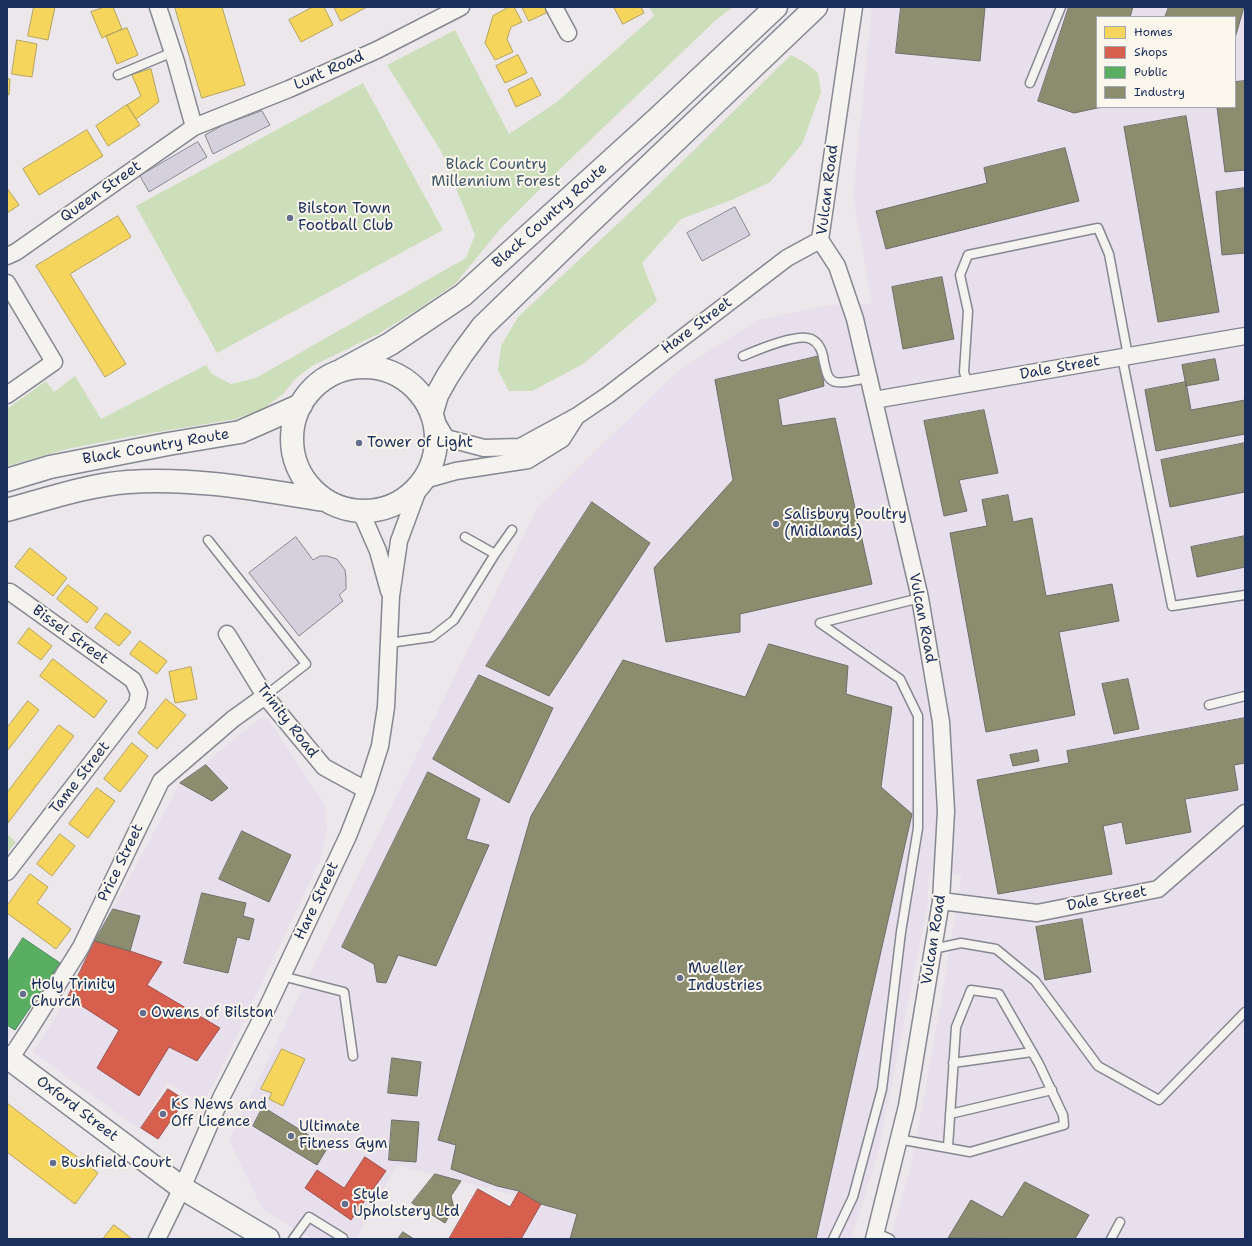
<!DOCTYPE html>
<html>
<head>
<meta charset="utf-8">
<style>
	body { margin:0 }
	#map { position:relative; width:1252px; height:1246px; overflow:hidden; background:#ebe7ea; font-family:"Shantell Sans",sans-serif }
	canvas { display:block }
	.frame { position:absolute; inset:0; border:8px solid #1b2f5e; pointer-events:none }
	.legend { position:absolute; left:1096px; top:16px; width:140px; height:92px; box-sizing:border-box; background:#fbf7ec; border:1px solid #a1a7b3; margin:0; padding:5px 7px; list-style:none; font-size:12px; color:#1b2f5e }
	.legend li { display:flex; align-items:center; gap:8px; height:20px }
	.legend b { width:20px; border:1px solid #a1a7b3 }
</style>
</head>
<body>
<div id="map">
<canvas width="1252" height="1246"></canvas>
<div class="frame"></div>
<ul class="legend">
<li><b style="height:11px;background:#f6d55c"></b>Homes</li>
<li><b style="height:11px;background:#d6604d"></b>Shops</li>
<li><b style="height:11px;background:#5aae61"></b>Public</li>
<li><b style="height:11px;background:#8c8c6e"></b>Industry</li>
</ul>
</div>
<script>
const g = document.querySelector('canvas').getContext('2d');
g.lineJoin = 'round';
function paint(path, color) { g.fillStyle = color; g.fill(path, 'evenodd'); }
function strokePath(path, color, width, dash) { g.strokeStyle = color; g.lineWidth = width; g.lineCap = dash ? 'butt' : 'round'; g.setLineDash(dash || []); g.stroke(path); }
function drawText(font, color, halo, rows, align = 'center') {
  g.font = font + ' "Shantell Sans",sans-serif'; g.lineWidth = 4; g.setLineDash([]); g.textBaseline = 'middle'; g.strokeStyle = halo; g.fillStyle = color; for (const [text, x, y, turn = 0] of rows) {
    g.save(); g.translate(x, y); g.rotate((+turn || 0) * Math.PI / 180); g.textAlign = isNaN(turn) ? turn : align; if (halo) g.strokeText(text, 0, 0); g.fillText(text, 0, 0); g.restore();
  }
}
paint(new Path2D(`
	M 872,7 L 1245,7 L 1245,1239 L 890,1239 L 912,1162 L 939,1014 L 962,875 L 929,873 L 927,908 L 877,1157 L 851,1239 L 519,1239 L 542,1202 L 397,1165 L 356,1239 L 312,1239 L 263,1210 L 229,1140 L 537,508 L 678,371 L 758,320 L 830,305 L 872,304 L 853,196 ZM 1097,17 L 1235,17 L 1235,107 L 1097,107 Z
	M 262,717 L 268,719 L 325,805 L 327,829 L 322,856 L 222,1067 L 202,1105 L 167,1082 L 139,1129 L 33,1052 L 68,997 L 93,939 L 113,909 L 180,783 Z`), '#e7dfeb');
paint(new Path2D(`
	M 649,7 L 733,7 L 717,19 L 563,166 L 500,229 L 456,283 L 417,310 L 378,334 L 312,366 L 295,379 L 283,394 L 263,409 L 236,419 L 128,437 L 67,449 L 7,466 L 7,409 L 46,381 L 54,392 L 75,376 L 101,419 L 206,365 L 212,374 L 231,384 L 256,378 L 466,258 L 475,235 L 441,151 L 387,65 L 455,30 L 509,134 L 557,102 L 654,16 Z
	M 791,55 L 804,62 L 818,73 L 821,92 L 802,144 L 770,182 L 734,199 L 681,219 L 642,263 L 657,301 L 583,364 L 532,391 L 509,391 L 498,370 L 501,346 L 518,317 L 643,200 Z
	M 363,83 L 443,230 L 217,353 L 136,206 Z
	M 7,834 L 16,842 L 7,853 Z`), '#ccdfba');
const homes = new Path2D(`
	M 34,7 L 55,7 L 48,40 L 28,36 Z
	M 105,7 L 113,7 L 122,29 L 102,38 L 91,12 Z
	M 175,7 L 222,7 L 245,85 L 202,98 Z
	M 313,7 L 324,7 L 333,25 L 301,42 L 289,20 Z
	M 334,7 L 367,7 L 341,21 Z
	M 509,7 L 514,7 L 522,22 L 511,27 L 507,39 L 513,52 L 495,60 L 485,43 L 493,16 Z
	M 522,7 L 546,7 L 548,12 L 529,21 Z
	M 614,7 L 641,7 L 644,13 L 623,24 Z
	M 127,28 L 138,55 L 117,64 L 106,36 Z
	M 17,40 L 37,44 L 32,77 L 12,74 Z
	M 518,55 L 527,73 L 505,83 L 496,66 Z
	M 151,69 L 159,102 L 136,119 L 127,105 L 141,96 L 132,75 Z
	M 532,78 L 541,95 L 516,107 L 508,90 Z
	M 7,79 L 10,79 L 9,95 L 7,94 Z
	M 127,105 L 140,125 L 108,146 L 96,126 Z
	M 87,130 L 103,156 L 39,195 L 23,169 Z
	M 7,188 L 19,205 L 7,213 Z
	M 118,216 L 131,237 L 70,274 L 126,364 L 105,377 L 36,266 Z
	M 30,548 L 67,578 L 53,596 L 15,567 Z
	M 68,585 L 98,608 L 87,623 L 57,599 Z
	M 106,613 L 131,632 L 119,646 L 95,628 Z
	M 29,628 L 52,646 L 41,660 L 18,643 Z
	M 140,641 L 167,661 L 157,674 L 130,654 Z
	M 53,659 L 107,701 L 94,718 L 40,676 Z
	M 191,667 L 197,699 L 175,703 L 169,672 Z
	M 166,699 L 186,715 L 157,749 L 138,733 Z
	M 28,701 L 39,710 L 7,751 L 7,728 Z
	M 59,725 L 74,736 L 8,823 L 7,793 Z
	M 132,743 L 148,756 L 120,792 L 104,779 Z
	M 97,788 L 115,801 L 88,838 L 69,824 Z
	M 60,834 L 75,846 L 52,876 L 37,864 Z
	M 30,874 L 48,887 L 37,903 L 71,929 L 56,949 L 7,913 L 7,906 Z
	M 282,1049 L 305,1059 L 283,1106 L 269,1099 L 272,1093 L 261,1089 Z
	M 7,1103 L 98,1173 L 75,1204 L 7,1152 Z
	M 114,1225 L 131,1238 L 130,1239 L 103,1239 Z`);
paint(homes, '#f6d55c');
strokePath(homes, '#b4a35d', 1);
const shops = new Path2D(`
	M 95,941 L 130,951 L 162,962 L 147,985 L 220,1028 L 197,1061 L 169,1047 L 139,1096 L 97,1068 L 119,1030 L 68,997 Z
	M 168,1089 L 185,1100 L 158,1139 L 141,1128 Z
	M 365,1157 L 386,1171 L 351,1220 L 305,1188 L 317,1170 L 344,1188 Z
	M 478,1189 L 510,1207 L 519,1191 L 541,1204 L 521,1239 L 510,1239 L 506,1237 L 505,1239 L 449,1239 Z`);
paint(shops, '#d6604d');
strokePath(shops, '#9e5152', 1);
const public = new Path2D(`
	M 23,938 L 60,963 L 15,1030 L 7,1025 L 7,963 Z`);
paint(public, '#5aae61');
strokePath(public, '#478860', 1);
const industry = new Path2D(`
	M 901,7 L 985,7 L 980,61 L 896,53 Z
	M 1069,7 L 1133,7 L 1130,17 L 1097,17 L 1097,107 L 1102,107 L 1074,113 L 1038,101 Z
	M 1169,7 L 1244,7 L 1235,38 L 1235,17 L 1165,17 Z
	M 1245,81 L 1245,170 L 1225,172 L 1217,107 L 1235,107 L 1235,82 Z
	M 1186,116 L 1219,312 L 1158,322 L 1124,127 Z
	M 1065,148 L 1079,201 L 886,249 L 876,211 L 987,183 L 984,168 Z
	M 1245,188 L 1245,253 L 1222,255 L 1216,192 Z
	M 942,277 L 954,339 L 903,349 L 892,287 Z
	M 820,356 L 824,386 L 778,399 L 782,426 L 835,418 L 872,584 L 740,614 L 740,632 L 666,642 L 654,568 L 733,480 L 715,380 Z
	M 1215,359 L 1219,380 L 1186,386 L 1182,365 Z
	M 1186,382 L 1191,410 L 1245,400 L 1245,434 L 1156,451 L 1145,390 Z
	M 984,410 L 998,473 L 959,480 L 967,511 L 944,516 L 924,421 Z
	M 1245,443 L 1245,492 L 1170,507 L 1161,460 Z
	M 1008,495 L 1013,522 L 1032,518 L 1046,596 L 1112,584 L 1119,621 L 1059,632 L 1075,715 L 986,732 L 950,533 L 987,526 L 982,500 Z
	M 592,502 L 650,543 L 549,696 L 486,666 Z
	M 1245,536 L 1245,567 L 1197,577 L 1191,547 Z
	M 769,644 L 848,666 L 846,694 L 892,707 L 881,787 L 912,814 L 816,1239 L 570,1239 L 577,1214 L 541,1204 L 519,1191 L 497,1186 L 451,1169 L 456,1145 L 438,1140 L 531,816 L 623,660 L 745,697 Z
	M 479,675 L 553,708 L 509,803 L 433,759 Z
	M 1128,679 L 1139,729 L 1114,734 L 1102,684 Z
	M 1245,718 L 1245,763 L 1234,765 L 1238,790 L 1185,799 L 1191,832 L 1126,844 L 1122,822 L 1103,826 L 1112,874 L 998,894 L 977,780 L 1069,763 L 1067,751 Z
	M 1037,750 L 1039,761 L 1013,766 L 1010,755 Z
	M 206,765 L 228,788 L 212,801 L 180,783 Z
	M 428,772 L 480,799 L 466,839 L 489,845 L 436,966 L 398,955 L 386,983 L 377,982 L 374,964 L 342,947 Z
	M 242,831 L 291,855 L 269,902 L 219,879 Z
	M 202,893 L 246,903 L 243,916 L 254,919 L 249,940 L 237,937 L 228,973 L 184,963 Z
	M 113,909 L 140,916 L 130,951 L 95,941 Z
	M 1082,919 L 1091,972 L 1045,980 L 1036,927 Z
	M 392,1058 L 421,1062 L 417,1096 L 388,1093 Z
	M 263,1107 L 328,1147 L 317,1165 L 253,1126 Z
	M 392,1120 L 419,1122 L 416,1162 L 389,1160 Z
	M 435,1174 L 461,1181 L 451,1196 L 454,1208 L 445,1223 L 412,1203 Z
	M 1025,1182 L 1089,1215 L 1075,1239 L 948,1238 L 971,1200 L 1002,1217 Z
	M 403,1232 L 414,1239 L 398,1239 Z`);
paint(industry, '#8c8c6e');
strokePath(industry, '#6a7069', 1);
const building = new Path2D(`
	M 262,111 L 270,125 L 213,154 L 205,135 L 223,125 Z
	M 198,142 L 207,157 L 149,192 L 140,176 Z
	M 735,207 L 750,235 L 702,261 L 687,233 Z
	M 296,537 L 313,560 L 320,556 L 327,556 L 337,559 L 345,570 L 346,578 L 346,589 L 339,595 L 343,601 L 299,636 L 249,573 Z`);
paint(building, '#d4d0dc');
strokePath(building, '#858791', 1);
const lane = new Path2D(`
	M 118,75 L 173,52
	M 1030,83 L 1061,7
	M 743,356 C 757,350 798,333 811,339 C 820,343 823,353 824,362 C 826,368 826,378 833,381 C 839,385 862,379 869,378
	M 1122,357 L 1172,606 L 1245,595
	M 968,384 L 964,372 L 968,311 L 960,275 L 968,255 L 1098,228 L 1109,254 L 1128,356
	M 465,537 L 495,554
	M 208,540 L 306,664 L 265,696
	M 389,643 L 432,637 L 454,620 L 495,554 L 512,530
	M 1209,705 L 1245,696
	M 933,949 L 961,943 L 996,949 L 1035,981 L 1098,1066 L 1159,1100 L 1245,1012
	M 282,976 L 344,992 L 353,1056
	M 953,1063 L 1032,1052
	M 950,1114 L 1052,1090
	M 898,1139 L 970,1152 L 1064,1125 L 1063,1115 L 1039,1064 L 999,994 L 971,990 L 956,1027 L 948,1147
	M 875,1232 L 890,1239
	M 293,1239 L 309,1217 L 343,1238
	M 833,1239 L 853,1197 L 882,1089 L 901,932 L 918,828 L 918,716 L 900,679 L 820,623 L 920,598
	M 1111,1239 L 1120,1222`);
const street = new Path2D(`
	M 158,7 L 176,62 L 194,127
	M 554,7 L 568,33
	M 854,7 L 820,240 L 837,266 L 855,319 L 920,598 L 941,722 L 946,811 L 941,901 L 933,949 L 907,1106 L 874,1239
	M 7,256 L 16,252 L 194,127 L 289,89 L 377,50 L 461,7
	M 7,283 L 54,362 L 7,395
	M 874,400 L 1245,336
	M 434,418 L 446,438 L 484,448 L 520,447 L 577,416 L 608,395 L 787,258 L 820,240
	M 424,480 L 456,471 L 528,460 L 562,439 L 576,417
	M 361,512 L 378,551 L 389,591
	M 7,592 L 10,592 L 133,680 L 139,693 L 137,704 L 7,872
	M 227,634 L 265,696 L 324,767 L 366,790
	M 941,901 L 1037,913 L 1158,889 L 1245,813
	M 10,1059 L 31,1027 L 81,947 L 161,781 L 233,719 L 265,696
	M 157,1239 L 182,1188 L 221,1098 L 268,1006 L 348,836 L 366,790 L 380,746 L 386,707 L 391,596 L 399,541 L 419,487`);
const highway = new Path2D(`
	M292 439a72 72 0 1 1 144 0a72 72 0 1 1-144 0Z
	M 342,370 L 390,344 L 463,295 L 658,118 L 776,7
	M 432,412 L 437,395 L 447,377 L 462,354 L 482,327 L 583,229 L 816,7
	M 7,480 L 50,467 L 168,444 L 240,432 L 301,405
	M 7,510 C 47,499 87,485 128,482 C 194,477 260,490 325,500
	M 7,1057 L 182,1188 L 268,1239`);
strokePath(lane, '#858791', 11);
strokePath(street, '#858791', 19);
strokePath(highway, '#858791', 25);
strokePath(lane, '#f4f3f0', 8);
strokePath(street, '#f4f3f0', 16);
strokePath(highway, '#f4f3f0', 22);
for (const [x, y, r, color] of [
	[290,218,4,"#646f8f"],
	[359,443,4,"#646f8f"],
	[776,524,4,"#646f8f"],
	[680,978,4,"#646f8f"],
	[23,994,4,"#646f8f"],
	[143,1013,4,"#646f8f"],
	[163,1114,4,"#646f8f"],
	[291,1136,4,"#646f8f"],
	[53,1163,4,"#646f8f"],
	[345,1204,4,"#646f8f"]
]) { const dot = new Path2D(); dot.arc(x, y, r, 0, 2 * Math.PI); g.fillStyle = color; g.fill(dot); strokePath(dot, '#fbf7ec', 1.5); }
drawText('15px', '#1b2f5e', '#fbf7ec', [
	["Lunt Road",329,71,-24],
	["Vulcan Road",828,190,-83],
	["Queen Street",101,192,-35],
	["Black Country Route",550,216,-42],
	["Hare Street",697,326,-37],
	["Dale Street",1060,368,-10],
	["Black Country Route",156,447,-10],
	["Vulcan Road",922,618,79],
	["Bissel Street",70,635,36],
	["Trinity Road",287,721,52],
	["Tame Street",80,778,-52],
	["Price Street",121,863,-64],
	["Dale Street",1107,899,-11],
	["Hare Street",317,901,-65],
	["Vulcan Road",934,940,-81],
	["Oxford Street",77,1109,37]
]);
drawText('15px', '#41596b', '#fbf7ec', [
	["Black Country",496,165],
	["Millennium Forest",496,182]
]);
drawText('15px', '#1b2f5e', '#fbf7ec', [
	["Bilston Town",298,209],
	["Football Club",298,226],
	["Tower of Light",367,443],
	["Salisbury Poultry",784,515],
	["(Midlands)",784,532],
	["Mueller",688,969],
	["Industries",688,986],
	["Holy Trinity",31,985],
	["Church",31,1002],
	["Owens of Bilston",151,1013],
	["KS News and",171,1105],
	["Off Licence",171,1122],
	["Ultimate",299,1127],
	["Fitness Gym",299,1144],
	["Bushfield Court",61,1163],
	["Style",353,1195],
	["Upholstery Ltd",353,1212]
], 'left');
</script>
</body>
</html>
